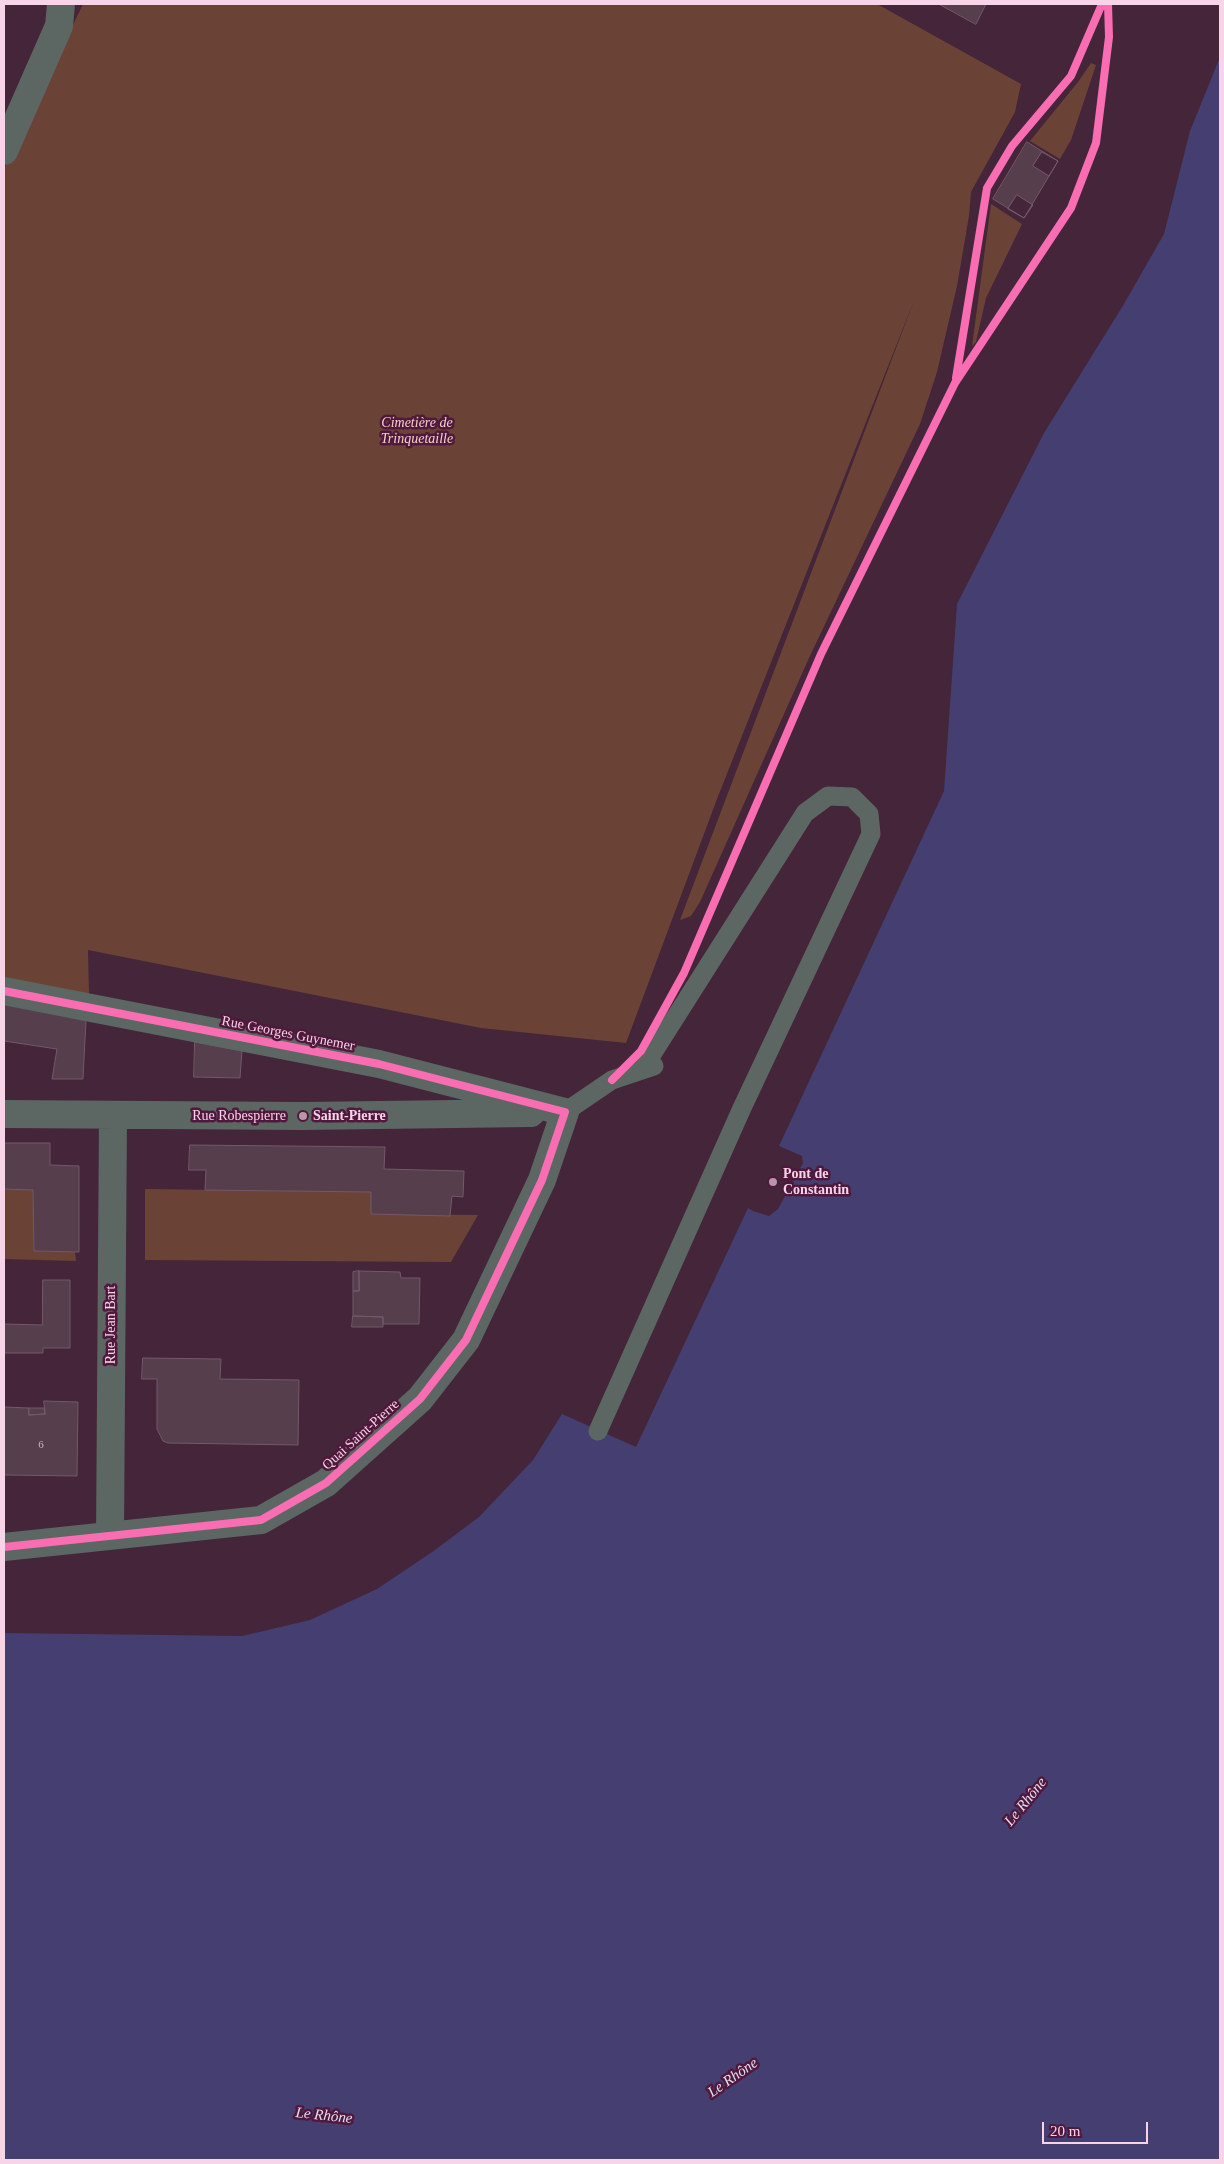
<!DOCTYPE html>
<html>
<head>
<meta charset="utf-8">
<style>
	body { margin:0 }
	#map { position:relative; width:1224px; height:2164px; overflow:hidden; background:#442539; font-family:"Times New Roman",serif }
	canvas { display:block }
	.frame { position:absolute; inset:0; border:5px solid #f8d4e8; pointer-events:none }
	.scale { position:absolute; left:1042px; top:2122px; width:106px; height:22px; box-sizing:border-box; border:2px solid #f8d4e8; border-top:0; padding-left:6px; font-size:15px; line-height:18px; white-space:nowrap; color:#f8d4e8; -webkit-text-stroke:4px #51183d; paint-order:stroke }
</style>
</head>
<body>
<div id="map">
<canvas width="1224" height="2164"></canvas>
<div class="frame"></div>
<div class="scale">20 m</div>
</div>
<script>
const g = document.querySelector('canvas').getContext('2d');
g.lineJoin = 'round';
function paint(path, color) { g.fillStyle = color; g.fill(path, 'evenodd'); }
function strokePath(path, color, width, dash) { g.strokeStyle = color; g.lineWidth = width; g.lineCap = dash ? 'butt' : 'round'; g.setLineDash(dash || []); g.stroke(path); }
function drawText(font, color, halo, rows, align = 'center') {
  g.font = font + ' "Times New Roman",serif'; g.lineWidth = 5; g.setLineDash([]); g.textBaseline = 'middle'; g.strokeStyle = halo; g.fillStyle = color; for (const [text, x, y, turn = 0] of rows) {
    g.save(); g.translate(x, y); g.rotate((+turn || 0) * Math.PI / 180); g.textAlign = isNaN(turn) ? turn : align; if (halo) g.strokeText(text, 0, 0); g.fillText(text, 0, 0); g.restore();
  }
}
paint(new Path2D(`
	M 83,4 L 877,4 L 1021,84 L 1015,112 L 971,192 L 969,216 L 957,286 L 937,372 L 920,424 L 809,658 L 700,902 L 691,916 L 680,920 L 915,298 L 717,799 L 626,1043 L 481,1028 L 88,950 L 89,995 L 4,980 L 4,169 Z
	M 1091,63 L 1096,65 L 1071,140 L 1060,159 L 1030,141 L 1078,82 Z
	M 991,204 L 1022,224 L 986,298 L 976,342 L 972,346 Z
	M 4,1189 L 33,1190 L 34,1251 L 75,1252 L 76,1261 L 4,1259 Z
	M 145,1189 L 371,1192 L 371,1214 L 478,1215 L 451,1262 L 145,1260 Z`), '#6b4336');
paint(new Path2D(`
	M 1220,57 L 1220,2160 L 4,2160 L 4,1633 L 242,1636 L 310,1620 L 377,1589 L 435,1550 L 479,1517 L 533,1460 L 562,1414 L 636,1447 L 748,1208 L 753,1211 L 769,1216 L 778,1209 L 803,1163 L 802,1156 L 779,1146 L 944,791 L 957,604 L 1044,433 L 1124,304 L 1164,234 L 1190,131 Z`), '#443f70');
const building = new Path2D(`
	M 939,4 L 986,4 L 976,24 Z
	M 1027,142 L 1058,161 L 1024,218 L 993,199 Z
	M 1042,152 L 1058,161 L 1049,176 L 1033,166 Z
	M 1017,195 L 1033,205 L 1024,218 L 1008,209 Z
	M 4,1004 L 86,1020 L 83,1079 L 52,1079 L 57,1049 L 4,1041 Z
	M 195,1042 L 242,1051 L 240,1078 L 194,1077 Z
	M 4,1143 L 50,1143 L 50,1165 L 79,1166 L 79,1252 L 34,1251 L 33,1190 L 4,1189 Z
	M 190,1145 L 385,1147 L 384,1169 L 464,1171 L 463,1197 L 452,1196 L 450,1216 L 371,1214 L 371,1192 L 205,1190 L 206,1170 L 189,1170 Z
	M 359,1271 L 359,1291 L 353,1291 L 353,1272 Z
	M 359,1271 L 400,1272 L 401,1278 L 420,1278 L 419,1324 L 383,1324 L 383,1317 L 353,1316 L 353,1291 L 359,1291 Z
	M 43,1280 L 70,1280 L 70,1348 L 43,1348 L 43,1353 L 4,1353 L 4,1324 L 42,1325 Z
	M 353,1316 L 383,1317 L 383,1327 L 352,1327 Z
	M 143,1358 L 221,1359 L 220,1379 L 299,1380 L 298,1445 L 168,1443 L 163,1441 L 157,1429 L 157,1379 L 142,1379 Z
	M 44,1401 L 78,1402 L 77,1476 L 4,1475 L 4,1407 L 29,1408 L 29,1415 L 45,1414 Z
	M 29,1408 L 44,1408 L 45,1414 L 29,1415 Z`);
paint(building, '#563e4d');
strokePath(building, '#735969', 1);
strokePath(new Path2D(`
	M 565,1112 L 612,1080 L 654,1066
	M 598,1431 L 742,1108 L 871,834 L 869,814 L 852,797 L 828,796 L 805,813 L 642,1070`), '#5c6662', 19);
strokePath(new Path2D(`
	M 4,151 L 59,26 L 61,4
	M 4,991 L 379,1064 L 565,1112
	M 4,1114 L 303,1116 L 531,1113
	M 110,1534 L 113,1116
	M 4,1547 L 261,1520 L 326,1483 L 420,1399 L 466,1340 L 542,1180 L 565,1112`), '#5c6662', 28);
strokePath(new Path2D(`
	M 956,378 L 987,188 L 1012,146 L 1071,76 L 1102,4
	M 4,991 L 379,1064 L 565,1112 L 542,1180 L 466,1340 L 420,1399 L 326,1483 L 261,1520 L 4,1547
	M 612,1080 L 641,1051 L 684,973 L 821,654 L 955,383 L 1071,208 L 1096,143 L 1109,37 L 1108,4`), '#f96db3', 8);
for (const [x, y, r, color] of [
	[303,1116,5,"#b997ab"],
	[773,1182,5,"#b997ab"]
]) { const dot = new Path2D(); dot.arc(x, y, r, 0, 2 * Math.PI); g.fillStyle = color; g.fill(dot); strokePath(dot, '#51183d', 2); }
drawText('11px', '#d0aec1', null, [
	["6",41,1445]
]);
drawText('italic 14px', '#f5d1c1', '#51183d', [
	["Cimetière de",417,423],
	["Trinquetaille",417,439]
]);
drawText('14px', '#f8d4e8', '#51183d', [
	["Rue Georges Guynemer",288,1034,11],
	["Rue Robespierre",239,1116],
	["Rue Jean Bart",111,1325,-90],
	["Quai Saint-Pierre",361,1435,-42]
]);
drawText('bold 14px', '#f8d4e8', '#51183d', [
	["Saint-Pierre",313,1116],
	["Pont de",783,1174],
	["Constantin",783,1190]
], 'left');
drawText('italic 15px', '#e0e0f1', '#51183d', [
	["Le Rhône",1026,1802,-51],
	["Le Rhône",733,2078,-35],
	["Le Rhône",324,2116,6]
]);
</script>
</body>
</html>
